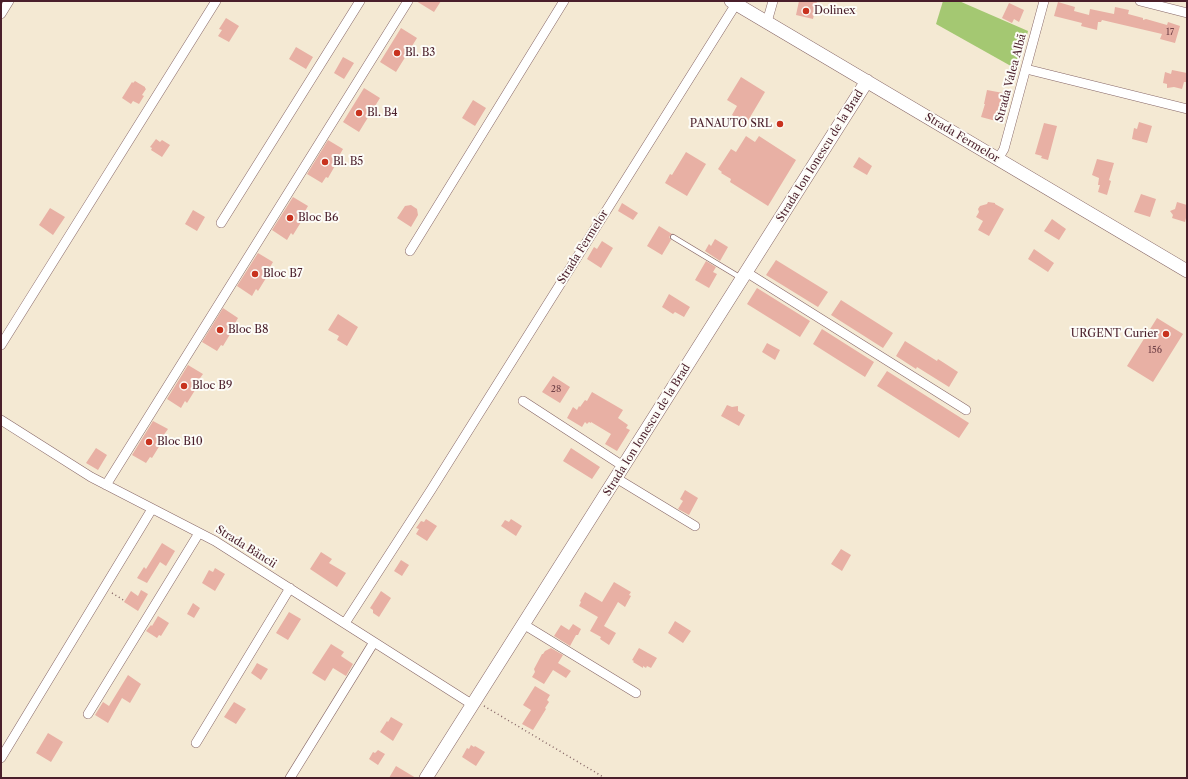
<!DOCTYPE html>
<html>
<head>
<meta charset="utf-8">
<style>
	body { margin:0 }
	#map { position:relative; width:1188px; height:779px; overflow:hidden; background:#f4e9d3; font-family:"Libre Caslon Text",serif }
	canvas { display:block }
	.frame { position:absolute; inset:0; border:2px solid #4a1f2b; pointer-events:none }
</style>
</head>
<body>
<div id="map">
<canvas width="1188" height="779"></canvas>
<div class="frame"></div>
</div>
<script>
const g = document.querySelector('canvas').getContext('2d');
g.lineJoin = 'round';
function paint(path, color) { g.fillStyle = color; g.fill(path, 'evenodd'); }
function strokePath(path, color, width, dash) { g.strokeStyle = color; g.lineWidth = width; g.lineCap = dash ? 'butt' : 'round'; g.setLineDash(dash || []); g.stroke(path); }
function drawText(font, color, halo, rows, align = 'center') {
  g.font = font + ' "Libre Caslon Text",serif'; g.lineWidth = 4; g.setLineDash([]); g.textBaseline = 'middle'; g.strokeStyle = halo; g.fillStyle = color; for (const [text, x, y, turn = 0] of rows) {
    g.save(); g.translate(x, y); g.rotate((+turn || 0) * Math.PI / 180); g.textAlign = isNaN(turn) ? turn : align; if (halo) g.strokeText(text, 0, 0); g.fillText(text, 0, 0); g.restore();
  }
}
paint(new Path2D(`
	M 943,1 L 959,1 L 1028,31 L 1018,70 L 936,24 Z`), '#a4c872');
paint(new Path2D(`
	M 416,1 L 441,1 L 434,12 Z
	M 799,1 L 817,1 L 813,19 L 796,15 Z
	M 1058,2 L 1075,7 L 1074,11 L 1089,15 L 1090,9 L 1114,14 L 1115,7 L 1129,10 L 1128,14 L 1143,18 L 1143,20 L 1146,19 L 1167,25 L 1168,22 L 1180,26 L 1175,43 L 1160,39 L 1162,34 L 1102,20 L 1101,22 L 1098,22 L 1097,30 L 1081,26 L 1082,23 L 1054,16 Z
	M 1009,3 L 1024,10 L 1019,22 L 1014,19 L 1012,23 L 1002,18 Z
	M 226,18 L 239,26 L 229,42 L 218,36 L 222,30 L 219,29 Z
	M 401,28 L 417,38 L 396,72 L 380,62 Z
	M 296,47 L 313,57 L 306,69 L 289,59 Z
	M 343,57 L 354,63 L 344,79 L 334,73 Z
	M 1172,70 L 1187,73 L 1187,82 L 1184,82 L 1182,89 L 1174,87 L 1167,88 L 1167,84 L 1163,83 L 1165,72 L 1171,74 Z
	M 741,77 L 765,92 L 746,124 L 732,115 L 737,106 L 727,100 Z
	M 135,81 L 145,87 L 145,88 L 146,89 L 142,95 L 144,96 L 139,104 L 133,101 L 131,104 L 122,98 L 132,82 L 133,83 Z
	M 364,88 L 380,98 L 359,132 L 343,122 Z
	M 987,90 L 1003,93 L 996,121 L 981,117 L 985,104 L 984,104 Z
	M 473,100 L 486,108 L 475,126 L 462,118 Z
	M 1139,122 L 1152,126 L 1147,143 L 1132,139 L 1134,128 L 1137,129 Z
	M 1044,123 L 1057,126 L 1048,160 L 1041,158 L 1042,156 L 1035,154 Z
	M 746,136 L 755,142 L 759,136 L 796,160 L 768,206 L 730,182 L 731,179 L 721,173 L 722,172 L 718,169 L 731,149 L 736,152 Z
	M 156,139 L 160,142 L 162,140 L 170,145 L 162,157 L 151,150 L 152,148 L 150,147 Z
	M 328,140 L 343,149 L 339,156 L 340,157 L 328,178 L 326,177 L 322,183 L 307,174 Z
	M 686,152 L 706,164 L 687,196 L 665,183 L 670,174 L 672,175 Z
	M 859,157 L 872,166 L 867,175 L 853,167 Z
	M 1097,159 L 1114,163 L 1109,180 L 1111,181 L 1107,195 L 1098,192 L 1100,185 L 1098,185 L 1099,178 L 1092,175 Z
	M 1141,194 L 1156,199 L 1150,217 L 1134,212 Z
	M 293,197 L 308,206 L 304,213 L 306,214 L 293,235 L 291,233 L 287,240 L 272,230 Z
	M 988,202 L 995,203 L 995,204 L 1004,209 L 989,236 L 978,230 L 983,221 L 976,217 L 979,212 L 978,209 L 980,206 L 987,204 Z
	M 1177,202 L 1187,205 L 1187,214 L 1185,222 L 1172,218 L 1173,215 L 1170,211 L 1175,209 Z
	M 622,203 L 638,213 L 633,220 L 618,211 Z
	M 411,205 L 417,209 L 418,215 L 411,227 L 397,218 L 405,206 Z
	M 50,208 L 65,217 L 53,235 L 39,225 Z
	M 193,210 L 205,217 L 197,231 L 185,224 Z
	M 1052,219 L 1066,229 L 1059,240 L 1044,231 Z
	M 659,226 L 672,234 L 669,237 L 671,240 L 662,255 L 647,246 Z
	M 715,239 L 728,247 L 720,261 L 705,251 L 709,244 L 711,246 Z
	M 602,241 L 613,248 L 601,268 L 587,259 L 594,247 L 597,249 Z
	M 1034,249 L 1054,263 L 1048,272 L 1028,259 Z
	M 258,253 L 273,262 L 269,269 L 271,270 L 258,291 L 256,289 L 252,296 L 237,286 Z
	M 776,260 L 828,292 L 818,307 L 766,275 Z
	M 706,261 L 716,267 L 713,272 L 717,274 L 709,288 L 695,280 Z
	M 757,288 L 810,321 L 800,337 L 747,304 Z
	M 669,294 L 690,307 L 684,317 L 675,312 L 673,314 L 662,307 Z
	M 841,300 L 893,333 L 883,348 L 831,315 Z
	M 223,308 L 238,318 L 234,325 L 235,326 L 223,346 L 221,345 L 217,351 L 202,342 Z
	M 338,314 L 358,327 L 347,346 L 337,340 L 339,336 L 328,330 Z
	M 1157,318 L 1183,334 L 1153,382 L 1127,366 Z
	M 822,329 L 874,362 L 865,377 L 813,344 Z
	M 905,341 L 937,361 L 938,359 L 958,372 L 949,387 L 917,367 L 916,369 L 896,356 Z
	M 767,343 L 780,350 L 775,360 L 762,352 Z
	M 188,365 L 203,374 L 198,381 L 200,382 L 192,395 L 187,403 L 185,401 L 181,408 L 167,399 Z
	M 887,371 L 969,423 L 959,438 L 877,386 Z
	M 553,376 L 570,387 L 560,403 L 542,392 Z
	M 592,392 L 623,410 L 618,418 L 628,425 L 626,428 L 630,430 L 617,451 L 605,444 L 611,434 L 591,422 L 591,423 L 589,422 L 587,424 L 585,422 L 582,427 L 567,418 L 573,407 L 577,410 L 579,406 L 580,407 L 585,400 L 587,401 Z
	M 727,405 L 732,407 L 738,406 L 738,411 L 745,415 L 739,426 L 721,416 Z
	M 153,421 L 168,429 L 163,436 L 165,437 L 152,458 L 150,457 L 146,463 L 132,455 Z
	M 96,448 L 107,455 L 98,470 L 86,463 Z
	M 571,448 L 600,467 L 592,479 L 563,461 Z
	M 685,490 L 698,498 L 689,515 L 678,509 L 683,501 L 680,499 Z
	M 426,519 L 437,526 L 427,541 L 416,534 L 419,529 L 416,528 L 421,521 L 424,522 Z
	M 511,519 L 522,526 L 516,536 L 501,526 L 505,520 L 509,522 Z
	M 162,543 L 175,551 L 166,566 L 160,562 L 147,583 L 137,578 L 144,567 L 146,569 Z
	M 841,549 L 851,555 L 842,571 L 831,564 Z
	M 321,552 L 332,559 L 329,563 L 346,573 L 337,587 L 310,569 Z
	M 401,560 L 409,565 L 402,576 L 394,571 Z
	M 215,568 L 225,574 L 215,591 L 202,583 L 209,570 L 213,572 Z
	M 614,582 L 631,592 L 629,595 L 631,596 L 625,607 L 618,602 L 604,626 L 616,633 L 609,645 L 600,639 L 601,637 L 590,631 L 598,617 L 579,606 L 581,602 L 580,601 L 585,592 L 602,602 Z
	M 141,590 L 148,594 L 138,611 L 124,602 L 131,591 L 138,596 Z
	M 381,591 L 391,598 L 379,617 L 373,613 L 373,610 L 370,608 Z
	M 193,603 L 200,608 L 194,618 L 187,614 Z
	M 289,612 L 301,619 L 288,640 L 276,633 Z
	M 158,616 L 169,623 L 161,636 L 159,635 L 157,638 L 146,631 L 151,625 L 152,626 Z
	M 675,621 L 691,631 L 683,643 L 668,633 Z
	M 573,624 L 581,629 L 578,635 L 576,635 L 570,646 L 554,636 L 561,625 L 569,630 Z
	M 331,644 L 344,652 L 341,656 L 353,664 L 346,676 L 333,668 L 325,681 L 312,673 Z
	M 551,648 L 563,655 L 558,663 L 571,671 L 566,678 L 553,670 L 544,684 L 532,677 L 535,672 L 534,669 L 542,654 L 543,654 L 545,651 Z
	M 639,648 L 657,658 L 651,668 L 647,666 L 646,668 L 643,666 L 643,668 L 633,662 L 634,661 L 632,660 Z
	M 257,663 L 268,669 L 261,680 L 251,673 Z
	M 128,675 L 141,684 L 130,703 L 122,698 L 108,723 L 95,715 L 103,702 L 109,706 Z
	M 535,686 L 550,695 L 547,700 L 549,702 L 545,708 L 546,709 L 533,730 L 522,724 L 531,710 L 523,705 Z
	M 234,702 L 246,709 L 236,724 L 224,717 Z
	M 391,717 L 403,724 L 393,741 L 380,732 L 387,721 L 388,722 Z
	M 48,733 L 63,742 L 51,762 L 36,753 Z
	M 471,745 L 474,747 L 475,746 L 485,752 L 476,766 L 462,757 L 467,748 L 469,749 Z
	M 378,750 L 385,754 L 378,765 L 369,759 L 373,752 L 375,753 Z
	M 396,766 L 416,778 L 389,778 Z`), '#e8b0a4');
const lane = new Path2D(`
	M 673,237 L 741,278`);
const street = new Path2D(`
	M 1140,1 L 1187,13
	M 1,14 L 9,1
	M 767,22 L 773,1
	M 1026,69 L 1187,109
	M 998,159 L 1004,149 L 1044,1
	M 221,223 L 360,1
	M 410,251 L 564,1
	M 746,272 L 966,410
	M 1,345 L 216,1
	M 523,401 L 623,466
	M 1,420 L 91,477 L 215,541 L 473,705
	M 616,478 L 695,526
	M 106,485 L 408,1
	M 345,623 L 431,490 L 736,4
	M 523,624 L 636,693
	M 88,714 L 199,533
	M 196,743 L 290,588
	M 1,758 L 152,509
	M 290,778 L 374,642`);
const secondary = new Path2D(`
	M 731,1 L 1187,271
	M 426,778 L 867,81`);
strokePath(lane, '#866666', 6);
strokePath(street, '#866666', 10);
strokePath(secondary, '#866666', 14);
strokePath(new Path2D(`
	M 112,593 L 125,601
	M 484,706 L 605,778`), '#866666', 1.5, [1, 3]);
strokePath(lane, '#fff', 4.5);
strokePath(street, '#fff', 9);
strokePath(secondary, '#fff', 13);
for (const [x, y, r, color] of [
	[806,11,4,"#c8321e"],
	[397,53,4,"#c8321e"],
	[359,113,4,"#c8321e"],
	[780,124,4,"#c8321e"],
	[325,162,4,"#c8321e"],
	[290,218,4,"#c8321e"],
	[255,274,4,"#c8321e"],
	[220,330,4,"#c8321e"],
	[1166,334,4,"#c8321e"],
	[184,386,4,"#c8321e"],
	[149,442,4,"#c8321e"]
]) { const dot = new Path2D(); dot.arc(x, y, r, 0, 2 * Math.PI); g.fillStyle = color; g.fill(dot); strokePath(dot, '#fdfcf7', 1.5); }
drawText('9px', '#724349', null, [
	["17",1170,32],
	["156",1155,350],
	["28",556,389]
]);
drawText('11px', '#4a1f2b', '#fdfcf7', [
	["Dolinex",814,11],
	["Bl. B3",405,53],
	["Bl. B4",367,113],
	["PANAUTO SRL",772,124,"right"],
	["Bl. B5",333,162],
	["Bloc B6",298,218],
	["Bloc B7",263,274],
	["Bloc B8",228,330],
	["URGENT Curier",1158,334,"right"],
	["Bloc B9",192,386],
	["Bloc B10",157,442]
], 'left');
drawText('11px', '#4a1f2b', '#fdfcf7', [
	["Strada Valea Albă",1011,78,-75],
	["Strada Fermelor",962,138,31],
	["Strada Ion Ionescu de la Brad",820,156,-58],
	["Strada Fermelor",583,247,-58],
	["Strada Ion Ionescu de la Brad",647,430,-58],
	["Strada Băncii",246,547,32]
]);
</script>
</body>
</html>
